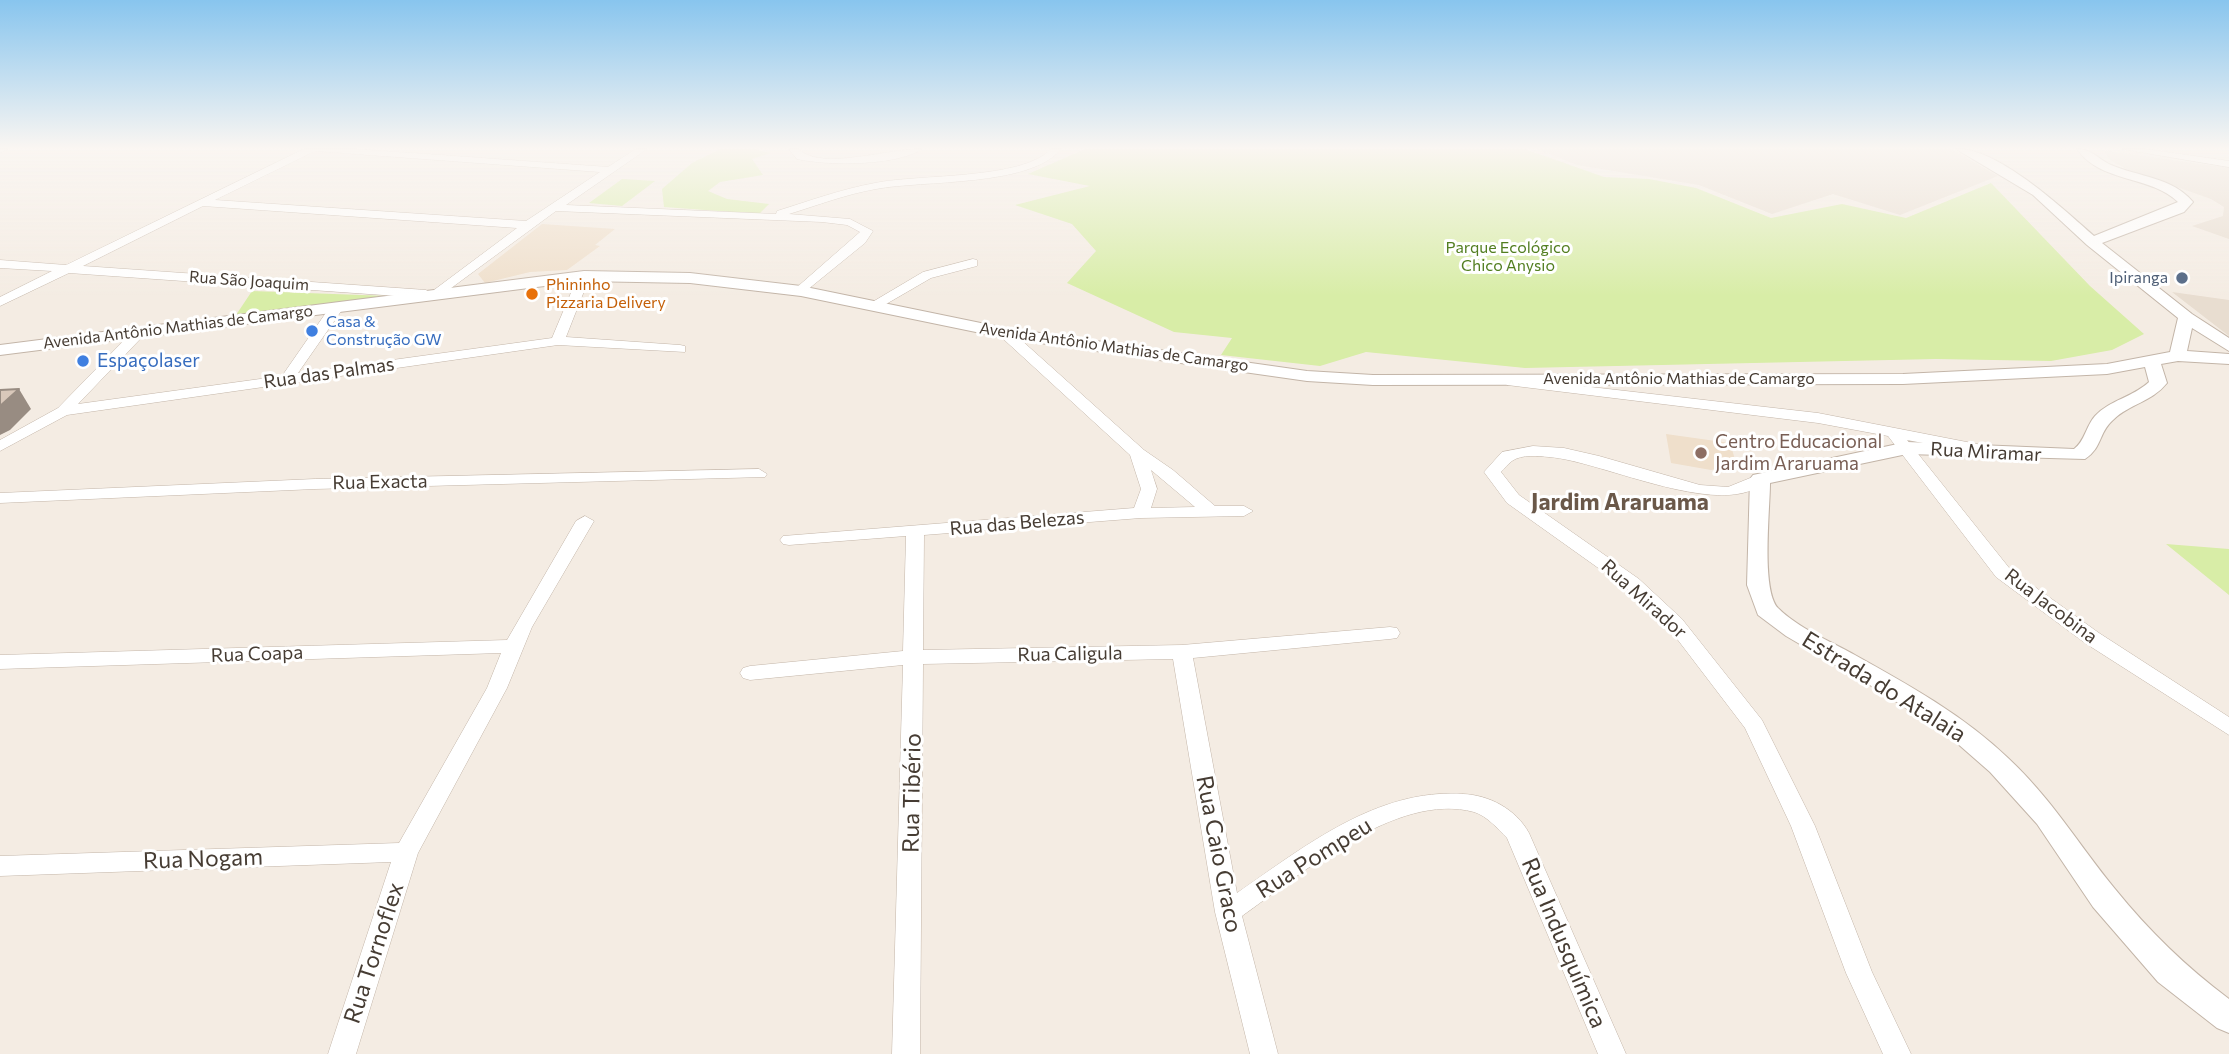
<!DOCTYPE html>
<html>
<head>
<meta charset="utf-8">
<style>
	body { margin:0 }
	canvas { display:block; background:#f4ece3 }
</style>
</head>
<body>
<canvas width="2229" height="1054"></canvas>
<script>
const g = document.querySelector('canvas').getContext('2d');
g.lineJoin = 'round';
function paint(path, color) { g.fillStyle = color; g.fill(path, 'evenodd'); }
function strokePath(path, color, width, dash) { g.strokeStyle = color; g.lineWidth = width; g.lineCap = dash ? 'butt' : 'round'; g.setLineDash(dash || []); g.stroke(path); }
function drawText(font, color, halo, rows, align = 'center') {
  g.font = font + ' Commissioner,sans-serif'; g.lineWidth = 6; g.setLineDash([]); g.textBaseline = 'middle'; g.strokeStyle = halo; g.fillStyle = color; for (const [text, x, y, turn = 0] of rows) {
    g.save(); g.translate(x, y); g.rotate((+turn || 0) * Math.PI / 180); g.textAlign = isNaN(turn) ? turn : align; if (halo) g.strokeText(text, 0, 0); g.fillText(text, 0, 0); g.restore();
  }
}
paint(new Path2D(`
	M 1537,149 L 1951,149 L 1998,176 L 1900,215 L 1833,194 L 1772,214 L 1699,185 L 1577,165 Z
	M 2103,150 L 2229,168 L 2229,239 L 2192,226 L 2223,216 L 2224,207 L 2211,199 L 2126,169 L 2110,160 Z
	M 2172,292 L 2229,300 L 2229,336 Z`), '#e8ddd0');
paint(new Path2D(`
	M 542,224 L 615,229 L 595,245 L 600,246 L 567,270 L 530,272 L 485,283 L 478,274 Z
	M 1666,434 L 1730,443 L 1737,466 L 1711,470 L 1671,463 Z`), '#efdfcb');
paint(new Path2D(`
	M 720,149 L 755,149 L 771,153 L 752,159 L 763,175 L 720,182 L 708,191 L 727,199 L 769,204 L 759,214 L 664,207 L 662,189 L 692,163 Z
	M 1085,149 L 1525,149 L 1604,177 L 1649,179 L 1696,188 L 1771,218 L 1842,204 L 1906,218 L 1991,183 L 2090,286 L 2144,334 L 2112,350 L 2051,361 L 1936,359 L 1525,368 L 1366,352 L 1320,366 L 1221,355 L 1232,338 L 1174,332 L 1067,283 L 1096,251 L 1072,224 L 1015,205 L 1090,186 L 1028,174 Z
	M 622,179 L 655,181 L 622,206 L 589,203 Z
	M 252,291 L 388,296 L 236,315 Z
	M 2166,544 L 2229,549 L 2229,595 Z`), '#d8eda7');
const minor = new Path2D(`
	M 0,149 L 8,149 L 0,153 Z
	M 304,149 L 356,149 L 608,167 L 636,149 L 647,149 L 566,205 L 776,214 L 777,211 C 809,201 842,189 875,183 C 918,174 1023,180 1051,149 L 1061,149 C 1031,187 923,180 876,189 C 847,194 818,205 789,214 L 850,219 L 873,231 L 865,243 L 801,295 L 796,294 L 796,288 L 860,232 L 847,225 L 822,222 L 556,211 L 439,297 L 434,296 L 434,290 L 517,228 L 203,206 L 83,266 L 426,290 L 432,294 L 426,298 L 69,273 L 0,306 L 0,297 L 52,271 L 0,268 L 0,260 L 66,265 ZM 315,151 L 600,172 L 526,221 L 215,200 Z
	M 789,149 L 799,149 C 820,172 893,147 922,149 C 897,166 827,166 797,159 Z
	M 2122,149 L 2145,149 L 2229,161 L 2229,167 Z
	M 973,259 L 977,260 L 977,266 L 931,278 L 881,307 L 876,308 L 869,304 L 923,272 Z
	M 584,272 L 590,276 L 566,337 L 680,345 L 685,346 L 685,352 L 558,345 L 67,415 L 0,451 L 0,440 L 58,408 L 133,331 L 143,331 L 145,334 L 78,404 L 282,376 L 332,304 L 337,303 L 344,307 L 298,373 L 552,338 L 578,276 Z
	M 1005,329 L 1010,330 L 1144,450 L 1173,470 L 1215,506 L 1244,506 L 1253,511 L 1244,516 L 1141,518 L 924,535 L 923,650 L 1182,645 L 1390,627 L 1397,628 L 1400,633 L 1397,638 L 1390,639 L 1193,658 L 1237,893 C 1304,847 1377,788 1463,794 C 1489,795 1516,809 1529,833 L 1626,1054 L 1598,1054 L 1507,838 C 1498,829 1487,816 1474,812 C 1397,791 1300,875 1242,916 L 1278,1054 L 1250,1054 L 1215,912 L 1173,659 L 923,664 L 920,1054 L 892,1054 L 903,665 L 750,680 L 743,678 L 740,673 L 743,668 L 750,666 L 903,651 L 906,536 L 789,545 L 783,544 L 780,540 L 783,536 L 1134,508 L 1141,489 L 1130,455 L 1000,336 L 1000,330 ZM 1151,470 L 1195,507 L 1151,508 L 1157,489 Z
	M 1512,378 L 1818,413 L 1982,445 L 1984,448 L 1976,453 L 1907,440 L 2010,569 L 2099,633 L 2229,717 L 2229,735 L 2085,643 L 1996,577 L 1888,436 L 1818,423 L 1507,385 L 1505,382 Z
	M 1533,446 L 1564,448 L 1599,456 L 1700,485 L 1728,487 L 1760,474 L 1768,479 C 1728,524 1603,461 1549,457 C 1538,456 1522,454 1512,461 C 1508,464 1504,469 1501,472 L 1519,495 L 1639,579 L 1682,619 L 1762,720 L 1815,826 L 1872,972 L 1911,1054 L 1883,1054 L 1846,973 L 1791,826 L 1745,728 L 1668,627 L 1625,587 L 1507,503 L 1484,472 L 1502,452 Z
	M 759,469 L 767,474 L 765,477 L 315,489 L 0,503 L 0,493 L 315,479 Z
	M 585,516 L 594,521 L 532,627 L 507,688 L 418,853 L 356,1054 L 328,1054 L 391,862 L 0,876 L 0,856 L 399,843 L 487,688 L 501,653 L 0,669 L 0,655 L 507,640 L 576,521 Z`);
const tertiary = new Path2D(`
	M 1956,149 C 1996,146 2065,210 2094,236 L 2178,202 C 2150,175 2100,183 2077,149 C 2092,149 2098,159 2111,165 C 2139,177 2172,177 2193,202 L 2184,212 L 2102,243 L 2192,314 L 2229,338 L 2229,351 L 2192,328 L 2187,351 L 2229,354 L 2229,364 L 2178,361 L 2161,364 L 2167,383 C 2152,402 2129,404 2113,420 C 2098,433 2103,447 2085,459 L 1907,454 L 1770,483 C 1770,509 1761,590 1778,608 C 1798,628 1830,641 1855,655 C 1909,685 1963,715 2008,758 C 2052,799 2078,844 2115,889 C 2149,931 2186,967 2229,999 L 2229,1033 L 2217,1028 L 2158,982 L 2093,907 L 2037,824 L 1990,772 L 1950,737 L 1880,691 L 1786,636 L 1758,615 L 1747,585 L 1750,479 L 1753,475 L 1907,442 L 2074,449 C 2085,441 2086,426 2095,416 C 2110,400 2133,397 2149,382 L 2145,367 L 2107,374 L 1903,384 L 1373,385 L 1307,381 L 1005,338 L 801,296 L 690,283 L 584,281 L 0,355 L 0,345 L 584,271 L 690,273 L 801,286 L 1005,328 L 1307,371 L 1373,375 L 1903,374 L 2107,364 L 2170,352 L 2178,318 L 2087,245 L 2033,195 Z`);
strokePath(minor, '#c3b5a8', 1);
strokePath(tertiary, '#c3b5a8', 2);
paint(minor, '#fff');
paint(tertiary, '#fff');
paint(new Path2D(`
	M 19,389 L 31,409 L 10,430 L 0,435 L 0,406 Z`), '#988c82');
const building = new Path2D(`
	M 19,389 L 0,406 L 0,390 Z`);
paint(building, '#d9c8ba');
strokePath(building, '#988c82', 2);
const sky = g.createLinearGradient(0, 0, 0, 296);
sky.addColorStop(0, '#88c5ee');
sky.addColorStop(0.5, '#faf6f2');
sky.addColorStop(1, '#faf6f200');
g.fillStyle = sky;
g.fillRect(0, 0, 2229, 296);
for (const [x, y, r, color] of [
	[2182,278,7,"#5c6f8a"],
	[532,294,7,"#e8710a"],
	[312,331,7,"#3f7fe0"],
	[83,361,7,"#3f7fe0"],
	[1701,453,7,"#8d6e63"]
]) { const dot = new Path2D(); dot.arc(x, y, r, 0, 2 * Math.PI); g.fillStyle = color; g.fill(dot); strokePath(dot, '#fff', 2.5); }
drawText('16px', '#527e20', '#fff', [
	["Parque Ecológico",1508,248],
	["Chico Anysio",1508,266]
]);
drawText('16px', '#4e5e75', '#fff', [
	["Ipiranga",2168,278]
], 'right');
drawText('16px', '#463c33', '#fff', [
	["Rua São Joaquim",249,281,4],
	["Avenida Antônio Mathias de Camargo",178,327,-7],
	["Avenida Antônio Mathias de Camargo",1114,347,8],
	["Avenida Antônio Mathias de Camargo",1679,379]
]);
drawText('16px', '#c56008', '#fff', [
	["Phininho",546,285],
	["Pizzaria Delivery",546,303]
], 'left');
drawText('16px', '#366cbe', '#fff', [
	["Casa &",326,322],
	["Construção GW",326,340]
], 'left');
drawText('19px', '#366cbe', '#fff', [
	["Espaçolaser",97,361]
], 'left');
drawText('19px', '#463c33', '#fff', [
	["Rua das Palmas",329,373,-8],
	["Rua Miramar",1986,452,3],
	["Rua Exacta",380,482,-1],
	["Rua das Belezas",1017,523,-5],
	["Rua Mirador",1644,599,42],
	["Rua Jacobina",2051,606,37],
	["Rua Coapa",257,654,-2],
	["Rua Caligula",1070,654,-1]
]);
drawText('19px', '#785e54', '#fff', [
	["Centro Educacional",1715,442],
	["Jardim Araruama",1715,464]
], 'left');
drawText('bold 23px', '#6a5849', '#fff', [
	["Jardim Araruama",1620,502]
]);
drawText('23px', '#463c33', '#fff', [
	["Estrada do Atalaia",1884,687,32],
	["Rua Tibério",912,793,-89],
	["Rua Caio Graco",1219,854,79],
	["Rua Pompeu",1314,858,-32],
	["Rua Nogam",203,859,-2],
	["Rua Indusquímica",1564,943,67],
	["Rua Tornoflex",374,953,-72]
]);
</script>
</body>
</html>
